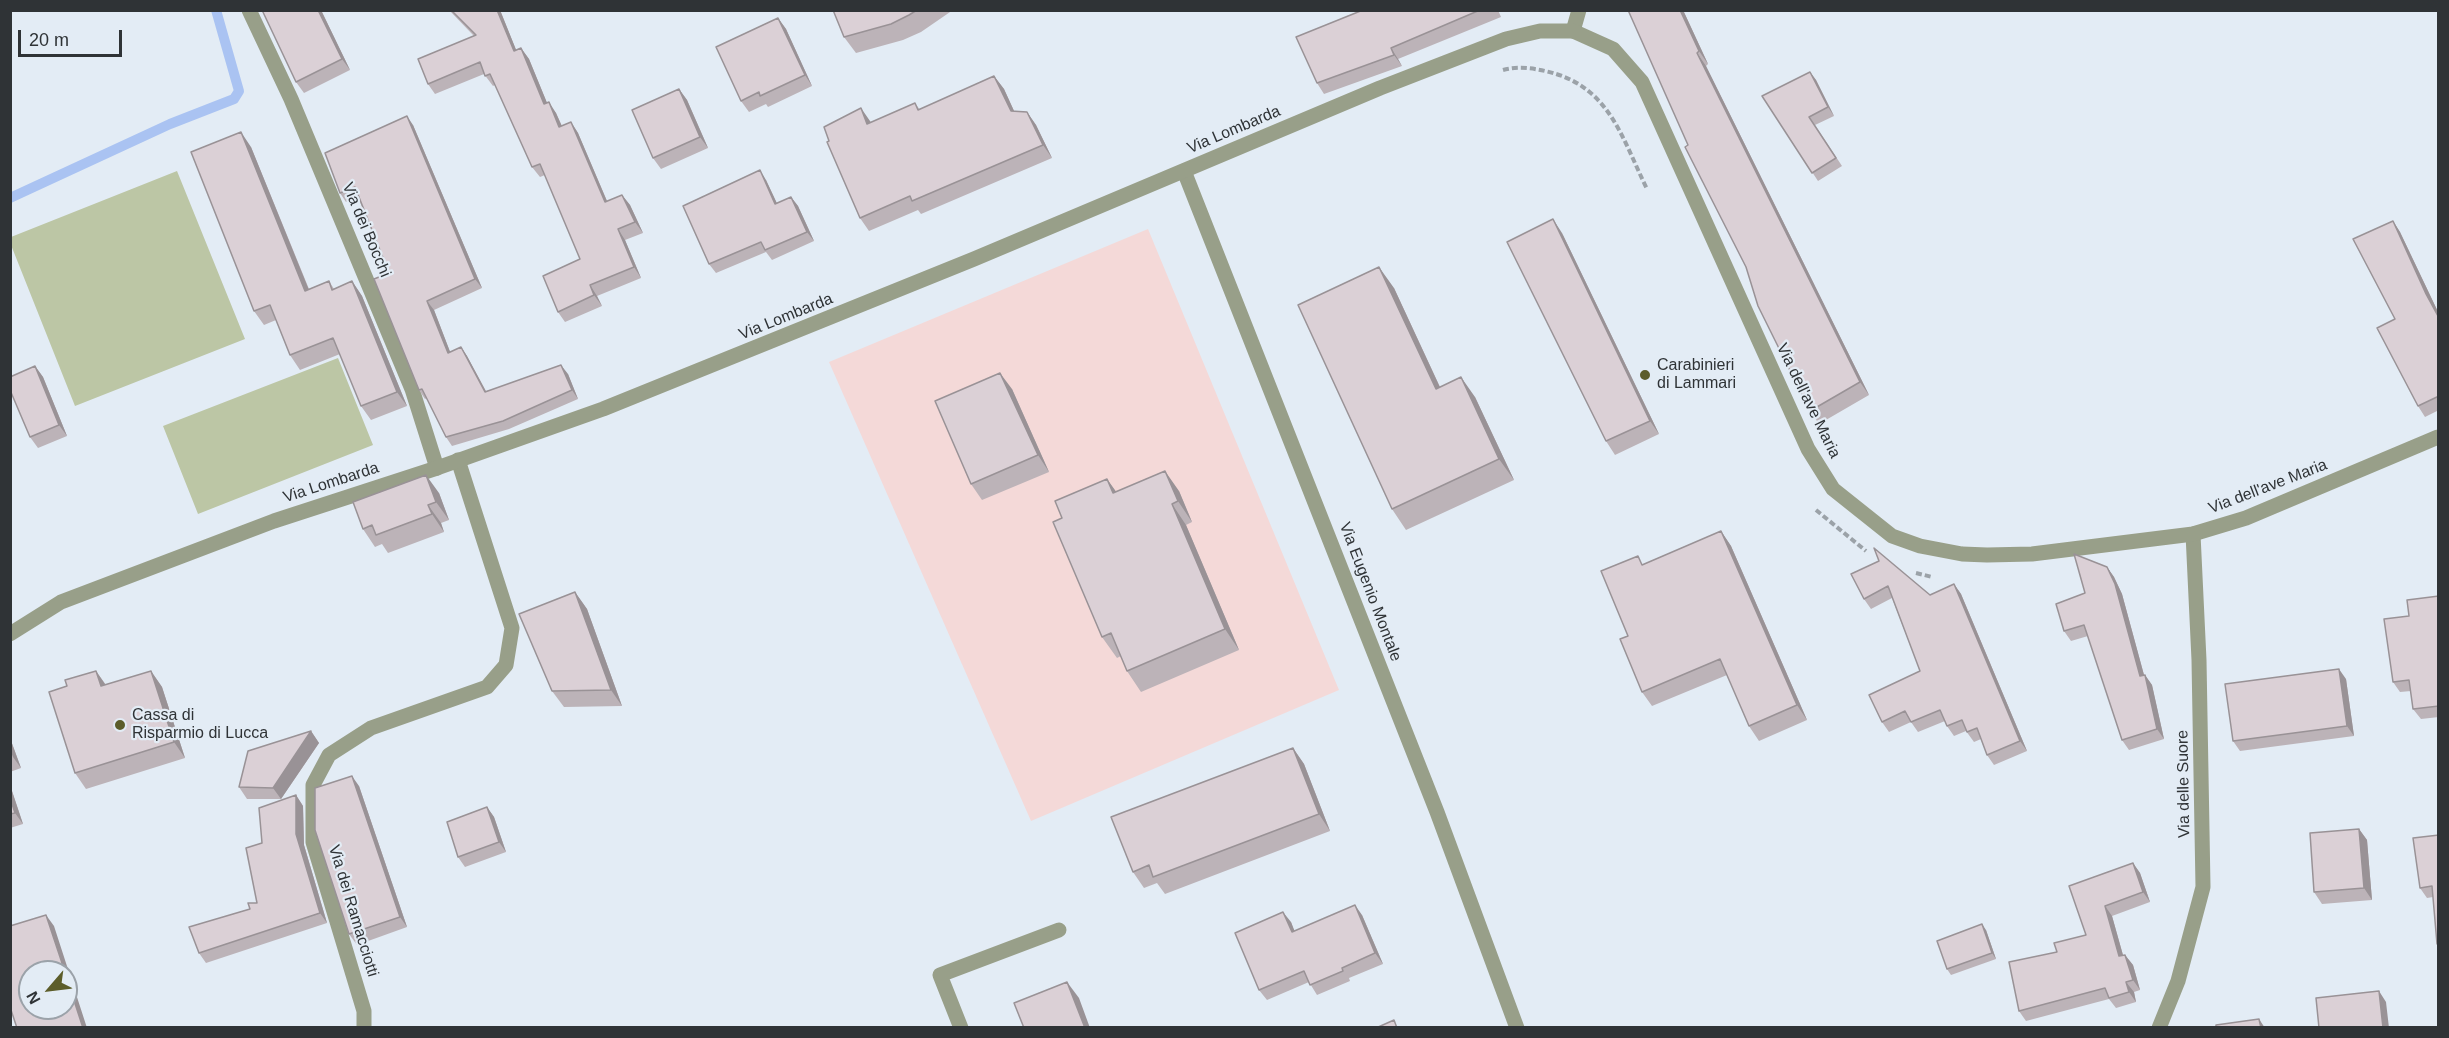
<!DOCTYPE html>
<html>
<head>
<meta charset="utf-8">
<style>
	body { margin:0 }
	#map { position:relative; width:2449px; height:1038px; overflow:hidden; background:#e3ecf5; font-family:Helvetica,sans-serif }
	canvas { display:block }
	.frame { position:absolute; inset:0; border:12px solid #2f3336; pointer-events:none }
	.north { position:absolute; left:18px; top:960px; width:60px; height:60px; box-sizing:border-box; background:#e3ecf5; border:2px solid #9ba2a9; border-radius:50%; rotate:242deg; font-size:16px; font-weight:700; line-height:24px; text-align:center; color:#2f3336 }
	.north::after { content:''; display:block; margin:auto; width:21px; height:27px; background:#5c5d2a; clip-path:polygon(50% 0,100% 100%,50% 72%,0 100%) }
	.scale { position:absolute; left:18px; top:30px; width:104px; height:27px; box-sizing:border-box; border:3px solid #2f3336; border-top:0; padding-left:8px; font-size:18px; line-height:21px; white-space:nowrap; color:#2f3336; -webkit-text-stroke:4px #e3ecf5; paint-order:stroke }
</style>
</head>
<body>
<div id="map">
<canvas width="2449" height="1038"></canvas>
<div class="frame"></div>
<div class="north">N</div>
<div class="scale">20 m</div>
</div>
<script>
const g = document.querySelector('canvas').getContext('2d');
g.lineJoin = 'round';
function paint(path, color) { g.fillStyle = color; g.fill(path, 'evenodd'); }
function strokePath(path, color, width, dash) { g.strokeStyle = color; g.lineWidth = width; g.lineCap = dash ? 'butt' : 'round'; g.setLineDash(dash || []); g.stroke(path); }
function drawText(font, color, halo, rows, align = 'center') {
  g.font = font + ' Helvetica,sans-serif'; g.lineWidth = 4.5; g.setLineDash([]); g.textBaseline = 'middle'; g.strokeStyle = halo; g.fillStyle = color; for (const [text, x, y, turn = 0] of rows) {
    g.save(); g.translate(x, y); g.rotate((+turn || 0) * Math.PI / 180); g.textAlign = isNaN(turn) ? turn : align; if (halo) g.strokeText(text, 0, 0); g.fillText(text, 0, 0); g.restore();
  }
}
paint(new Path2D(`
	M 1148,229 L 1339,690 L 1031,821 L 829,362 Z`), '#f4d9d8');
paint(new Path2D(`
	M 177,171 L 245,339 L 75,406 L 11,245 L 11,237 Z
	M 338,358 L 373,445 L 198,514 L 163,426 Z`), '#bcc6a5');
strokePath(new Path2D(`
	M 10,198 L 170,124 L 234,99 L 239,91 L 216,10`), '#aac3f2', 10);
strokePath(new Path2D(`
	M 1503,70 C 1517,66 1532,68 1545,71 C 1609,85 1621,136 1647,189
	M 1816,510 L 1866,551
	M 1916,573 L 1932,577`), '#9ba2a8', 4, [6, 3]);
strokePath(new Path2D(`
	M 249,10 L 291,99 L 412,389 L 437,468
	M 1573,31 L 1579,10
	M 1184,171 L 1437,812 L 1517,1028
	M 364,1028 L 364,1011 L 313,842 L 313,785 L 329,755 L 371,728 L 487,687 L 506,665 L 512,628 L 458,460
	M 961,1028 L 940,975 L 1059,930
	M 2159,1028 L 2178,981 L 2203,887 L 2199,660 L 2193,534`), '#989f89', 15);
strokePath(new Path2D(`
	M 10,634 L 61,602 L 274,521 L 437,468 L 603,409 L 974,259 L 1380,88 L 1506,39 L 1540,31 L 1573,31 L 1613,49 L 1642,82 L 1808,449 L 1833,489 L 1892,536 L 1920,546 L 1962,554 L 1987,555 L 2032,554 L 2193,534 L 2246,518 L 2438,437`), '#989f89', 15);
paint(new Path2D(`
	M 321,10 L 350,70 L 304,93 L 296,82 Z
	M 449,10 L 500,10 L 516,50 L 521,48 L 529,59 L 547,103 L 556,113 L 562,126 L 571,122 L 578,133 L 607,201 L 622,195 L 630,205 L 643,233 L 625,240 L 641,278 L 597,296 L 602,306 L 565,322 L 558,312 L 580,259 L 545,175 L 540,177 L 532,167 L 495,85 L 493,86 L 484,74 L 435,94 L 428,84 L 474,36 Z
	M 833,10 L 953,10 L 921,32 L 903,40 L 856,53 L 844,37 Z
	M 1363,10 L 1498,10 L 1501,17 L 1398,59 L 1402,66 L 1324,94 L 1317,83 Z
	M 1683,10 L 1708,64 L 1706,66 L 1869,395 L 1819,424 L 1810,411 L 1746,267 Z
	M 778,18 L 786,29 L 812,86 L 768,107 L 766,104 L 749,112 L 741,101 Z
	M 1810,72 L 1816,80 L 1834,116 L 1815,125 L 1842,166 L 1818,181 L 1762,96 Z
	M 994,76 L 1004,89 L 1014,111 L 1027,112 L 1036,125 L 1052,158 L 921,214 L 918,210 L 869,231 L 860,218 L 870,121 L 871,123 L 915,103 L 920,110 Z
	M 679,89 L 687,100 L 708,148 L 661,169 L 653,158 Z
	M 413,125 L 482,288 L 434,310 L 450,352 L 461,347 L 467,356 L 486,391 L 568,374 L 578,399 L 509,429 L 452,446 L 446,437 L 427,398 L 425,399 L 419,390 L 389,273 L 358,197 L 346,202 L 340,193 Z
	M 251,147 L 309,289 L 329,281 L 334,289 L 352,281 L 362,296 L 407,406 L 371,420 L 361,406 L 340,354 L 300,370 L 290,355 L 276,320 L 264,325 L 254,311 Z
	M 766,180 L 777,204 L 791,197 L 798,206 L 814,241 L 772,260 L 766,252 L 716,273 L 709,264 Z
	M 2393,221 L 2400,232 L 2439,314 L 2439,410 L 2425,417 L 2418,406 L 2395,319 Z
	M 1562,233 L 1659,434 L 1615,455 L 1606,441 Z
	M 1394,288 L 1440,387 L 1475,397 L 1514,480 L 1406,530 L 1392,509 Z
	M 35,366 L 43,377 L 67,436 L 38,448 L 30,437 Z
	M 1012,389 L 1049,472 L 982,500 L 971,484 Z
	M 1107,479 L 1116,492 L 1179,491 L 1192,522 L 1186,525 L 1239,650 L 1141,692 L 1127,671 L 1121,656 L 1117,658 L 1102,637 L 1062,518 Z
	M 439,493 L 449,520 L 441,523 L 444,532 L 388,553 L 382,544 L 375,547 L 363,529 Z
	M 1721,531 L 1731,546 L 1807,720 L 1759,741 L 1749,726 L 1727,675 L 1652,706 L 1642,692 L 1628,636 L 1644,564 Z
	M 2107,567 L 2114,577 L 2122,594 L 2144,675 L 2145,675 L 2152,685 L 2164,739 L 2129,750 L 2122,740 L 2088,636 L 2071,641 L 2064,631 L 2085,593 Z
	M 1851,574 L 1930,595 L 1954,584 L 1961,594 L 2027,751 L 1994,765 L 1987,755 L 1981,739 L 1974,742 L 1966,731 L 1954,736 L 1947,726 L 1945,721 L 1918,732 L 1911,722 L 1889,732 L 1882,722 L 1920,671 L 1892,598 L 1871,609 L 1864,599 Z
	M 575,592 L 587,609 L 622,706 L 564,707 L 552,691 Z
	M 2439,596 L 2439,717 L 2421,719 L 2413,709 L 2411,691 L 2400,692 L 2393,682 L 2409,616 Z
	M 96,671 L 106,685 L 151,671 L 162,687 L 185,758 L 86,789 L 75,773 L 67,686 Z
	M 2346,679 L 2354,736 L 2240,751 L 2233,741 Z
	M 311,731 L 319,743 L 281,799 L 247,799 L 239,787 Z
	M 10,738 L 21,768 L 10,772 Z
	M 1293,748 L 1304,764 L 1330,831 L 1165,894 L 1157,883 L 1144,888 L 1133,872 Z
	M 10,785 L 23,824 L 10,828 Z
	M 359,786 L 407,927 L 357,945 L 349,934 Z
	M 296,795 L 303,806 L 304,845 L 327,923 L 206,963 L 199,953 L 257,903 L 262,843 Z
	M 487,807 L 494,817 L 506,852 L 465,867 L 458,857 Z
	M 2359,829 L 2367,840 L 2372,900 L 2322,904 L 2314,892 Z
	M 2439,835 L 2439,947 L 2437,944 L 2433,897 L 2427,898 L 2420,888 Z
	M 2133,863 L 2140,873 L 2150,902 L 2112,916 L 2123,955 L 2125,955 L 2133,965 L 2140,990 L 2134,992 L 2136,1002 L 2116,1008 L 2109,999 L 2026,1021 L 2019,1011 L 2057,952 L 2086,935 Z
	M 1362,915 L 1383,964 L 1349,978 L 1350,981 L 1317,995 L 1309,982 L 1267,1000 L 1259,990 L 1291,922 L 1294,931 Z
	M 1986,930 L 1996,959 L 1951,975 L 1947,969 Z`), '#bcb3b8');
paint(new Path2D(`
	M 318,10 L 321,10 L 350,70 L 342,59 Z
	M 497,10 L 500,10 L 521,62 L 514,51 Z
	M 1680,10 L 1683,10 L 1708,64 L 1699,51 Z
	M 778,18 L 786,29 L 812,86 L 805,75 Z
	M 521,48 L 529,59 L 552,115 L 544,104 Z
	M 1391,48 L 1398,59 L 1402,66 L 1394,55 Z
	M 1697,53 L 1706,66 L 1869,395 L 1860,382 Z
	M 1810,72 L 1816,80 L 1834,116 L 1828,107 Z
	M 994,76 L 1004,89 L 1020,124 L 1011,111 Z
	M 679,89 L 687,100 L 708,148 L 700,137 Z
	M 549,102 L 556,113 L 567,138 L 559,127 Z
	M 861,108 L 870,121 L 876,137 L 867,124 Z
	M 1027,112 L 1036,125 L 1052,158 L 1043,145 Z
	M 407,116 L 413,125 L 482,288 L 475,279 Z
	M 571,122 L 578,133 L 612,213 L 605,202 Z
	M 241,132 L 251,147 L 315,305 L 305,291 Z
	M 760,170 L 766,180 L 782,214 L 775,204 Z
	M 622,195 L 630,205 L 643,233 L 635,222 Z
	M 791,197 L 798,206 L 814,241 L 807,232 Z
	M 1553,219 L 1562,233 L 1659,434 L 1650,421 Z
	M 2393,221 L 2400,232 L 2439,314 L 2439,318 L 2426,294 Z
	M 618,229 L 625,240 L 641,278 L 634,267 Z
	M 1379,267 L 1394,288 L 1450,409 L 1436,389 Z
	M 352,281 L 362,296 L 407,406 L 397,392 Z
	M 590,285 L 597,296 L 602,306 L 594,295 Z
	M 427,301 L 434,310 L 454,362 L 448,353 Z
	M 461,347 L 467,356 L 491,401 L 485,392 Z
	M 561,365 L 568,374 L 578,399 L 572,390 Z
	M 35,366 L 43,377 L 67,436 L 59,425 Z
	M 1000,373 L 1012,389 L 1049,472 L 1038,455 Z
	M 1461,377 L 1475,397 L 1514,480 L 1499,459 Z
	M 1165,471 L 1179,491 L 1192,522 L 1178,501 Z
	M 426,475 L 439,493 L 449,520 L 436,502 Z
	M 1107,479 L 1122,500 L 1113,493 Z
	M 1172,504 L 1186,525 L 1239,650 L 1225,629 Z
	M 428,505 L 441,523 L 444,532 L 432,514 Z
	M 1721,531 L 1731,546 L 1807,720 L 1797,705 Z
	M 2107,567 L 2114,577 L 2122,594 L 2147,686 L 2140,676 Z
	M 1954,584 L 1961,594 L 2027,751 L 2020,741 Z
	M 575,592 L 587,609 L 622,706 L 611,690 Z
	M 2339,669 L 2346,679 L 2354,736 L 2347,726 Z
	M 96,671 L 107,687 L 101,686 Z
	M 151,671 L 162,687 L 185,758 L 174,742 Z
	M 2145,675 L 2152,685 L 2164,739 L 2157,729 Z
	M 311,731 L 319,743 L 281,799 L 273,788 Z
	M 10,738 L 21,768 L 13,757 L 10,750 Z
	M 1293,748 L 1304,764 L 1330,831 L 1319,814 Z
	M 352,776 L 359,786 L 407,927 L 400,917 Z
	M 10,785 L 23,824 L 15,813 L 10,798 Z
	M 296,795 L 303,806 L 304,845 L 327,923 L 320,913 L 296,834 Z
	M 487,807 L 494,817 L 506,852 L 499,842 Z
	M 2359,829 L 2367,840 L 2372,900 L 2364,888 Z
	M 2133,863 L 2140,873 L 2150,902 L 2143,892 Z
	M 1355,905 L 1362,915 L 1383,964 L 1375,953 Z
	M 2105,906 L 2112,916 L 2126,966 L 2119,956 Z
	M 1283,912 L 1291,922 L 1299,942 L 1292,932 Z
	M 46,915 L 54,926 L 87,1028 L 83,1028 L 66,976 L 66,972 L 65,972 Z
	M 1982,924 L 1986,930 L 1996,959 L 1992,953 Z
	M 2125,955 L 2133,965 L 2140,990 L 2133,980 Z
	M 1067,982 L 1079,998 L 1090,1028 L 1085,1028 Z
	M 2126,982 L 2134,992 L 2136,1002 L 2129,992 Z
	M 2379,991 L 2386,1002 L 2389,1028 L 2383,1028 Z
	M 2259,1019 L 2265,1028 L 2261,1028 Z`), '#999296');
const building = new Path2D(`
	M 262,10 L 318,10 L 342,59 L 296,82 Z
	M 451,10 L 497,10 L 514,51 L 521,48 L 544,104 L 549,102 L 559,127 L 571,122 L 605,202 L 622,195 L 635,222 L 618,229 L 634,267 L 590,285 L 594,295 L 558,312 L 543,276 L 580,259 L 540,164 L 532,167 L 490,74 L 485,76 L 480,62 L 428,84 L 418,59 L 476,35 Z
	M 833,10 L 917,10 L 909,15 L 891,24 L 844,37 Z
	M 1363,10 L 1480,10 L 1391,48 L 1394,55 L 1317,83 L 1296,37 Z
	M 1628,10 L 1680,10 L 1699,51 L 1697,53 L 1860,382 L 1810,411 L 1758,306 L 1746,267 L 1685,147 L 1688,145 Z
	M 778,18 L 805,75 L 760,96 L 759,92 L 741,101 L 716,47 Z
	M 1810,72 L 1828,107 L 1809,117 L 1836,158 L 1812,173 L 1762,96 Z
	M 994,76 L 1011,111 L 1027,112 L 1043,145 L 912,201 L 910,196 L 860,218 L 827,142 L 829,141 L 824,127 L 861,108 L 867,124 L 915,103 L 918,110 Z
	M 679,89 L 700,137 L 653,158 L 632,110 Z
	M 407,116 L 475,279 L 427,301 L 448,353 L 461,347 L 485,392 L 561,365 L 572,390 L 503,421 L 446,437 L 422,389 L 419,390 L 374,279 L 389,273 L 355,187 L 340,193 L 325,153 Z
	M 241,132 L 305,291 L 329,281 L 332,290 L 352,281 L 397,392 L 361,406 L 333,338 L 290,355 L 270,305 L 254,311 L 191,152 Z
	M 760,170 L 775,204 L 791,197 L 807,232 L 765,250 L 761,242 L 709,264 L 683,206 Z
	M 1553,219 L 1650,421 L 1606,441 L 1507,242 Z
	M 2393,221 L 2426,294 L 2439,318 L 2439,396 L 2418,406 L 2377,328 L 2395,319 L 2353,239 Z
	M 1379,267 L 1436,389 L 1461,377 L 1499,459 L 1392,509 L 1298,305 Z
	M 35,366 L 59,425 L 30,437 L 10,390 L 10,377 Z
	M 1000,373 L 1038,455 L 971,484 L 935,401 Z
	M 1165,471 L 1178,501 L 1172,504 L 1225,629 L 1127,671 L 1111,633 L 1102,637 L 1053,522 L 1062,518 L 1055,501 L 1107,479 L 1113,493 Z
	M 426,475 L 436,502 L 428,505 L 432,514 L 376,535 L 372,525 L 363,529 L 353,502 Z
	M 1721,531 L 1797,705 L 1749,726 L 1720,659 L 1642,692 L 1620,639 L 1628,636 L 1601,571 L 1638,556 L 1642,565 Z
	M 1874,548 L 1930,595 L 1954,584 L 2020,741 L 1987,755 L 1977,728 L 1967,732 L 1962,720 L 1947,726 L 1940,710 L 1911,722 L 1905,711 L 1882,722 L 1869,695 L 1920,671 L 1888,586 L 1864,599 L 1851,574 L 1879,561 Z
	M 2074,554 L 2107,567 L 2115,584 L 2140,676 L 2145,675 L 2157,729 L 2122,740 L 2084,625 L 2064,631 L 2056,604 L 2085,593 Z
	M 575,592 L 611,690 L 552,691 L 519,614 Z
	M 2439,596 L 2439,706 L 2413,709 L 2409,680 L 2393,682 L 2384,619 L 2409,616 L 2407,600 Z
	M 2339,669 L 2347,726 L 2233,741 L 2225,684 Z
	M 96,671 L 101,686 L 151,671 L 174,742 L 75,773 L 49,692 L 67,686 L 65,680 Z
	M 311,731 L 273,788 L 239,787 L 248,751 Z
	M 1293,748 L 1319,814 L 1153,877 L 1149,865 L 1133,872 L 1111,817 Z
	M 352,776 L 400,917 L 349,934 L 315,830 L 315,788 Z
	M 296,795 L 296,834 L 320,913 L 199,953 L 189,927 L 250,909 L 248,903 L 257,903 L 246,848 L 262,843 L 259,808 Z
	M 10,798 L 15,813 L 10,814 Z
	M 487,807 L 499,842 L 458,857 L 447,822 Z
	M 2359,829 L 2364,888 L 2314,892 L 2310,833 Z
	M 2439,835 L 2439,944 L 2437,944 L 2432,886 L 2420,888 L 2413,838 Z
	M 2133,863 L 2143,892 L 2105,906 L 2119,956 L 2125,955 L 2133,980 L 2126,982 L 2129,992 L 2109,998 L 2105,988 L 2019,1011 L 2009,962 L 2057,952 L 2054,943 L 2086,935 L 2069,886 Z
	M 1355,905 L 1375,953 L 1342,968 L 1343,971 L 1310,985 L 1304,971 L 1259,990 L 1235,933 L 1283,912 L 1292,932 Z
	M 46,915 L 65,972 L 30,972 L 30,1008 L 66,1008 L 66,976 L 83,1028 L 17,1028 L 10,1007 L 10,926 Z
	M 1982,924 L 1992,953 L 1947,969 L 1937,941 Z
	M 1067,982 L 1085,1028 L 1024,1028 L 1014,1003 Z
	M 2379,991 L 2383,1028 L 2319,1028 L 2316,998 Z
	M 2259,1019 L 2261,1028 L 2216,1028 L 2216,1025 Z
	M 1394,1020 L 1397,1028 L 1376,1028 Z`);
paint(building, '#dbd0d6');
strokePath(building, '#999296', 1.5);
for (const [x, y, r, color] of [
	[1645,375,6,"#5c5d2a"],
	[120,725,6,"#5c5d2a"]
]) { const dot = new Path2D(); dot.arc(x, y, r, 0, 2 * Math.PI); g.fillStyle = color; g.fill(dot); strokePath(dot, '#e3ecf5', 2); }
drawText('16px', '#2f3336', '#e3ecf5', [
	["Via Lombarda",1234,130,-23],
	["Via dei Bocchi",366,230,67],
	["Via Lombarda",786,317,-22],
	["Via dell'ave Maria",1808,401,64],
	["Via Lombarda",331,483,-18],
	["Via dell'ave Maria",2268,487,-21],
	["Via Eugenio Montale",1370,592,69],
	["Via delle Suore",2184,784,-91],
	["Via dei Ramacciotti",353,911,73]
]);
drawText('16px', '#2f3336', '#e3ecf5', [
	["Carabinieri",1657,366],
	["di Lammari",1657,384],
	["Cassa di",132,716],
	["Risparmio di Lucca",132,734]
], 'left');
</script>
</body>
</html>
